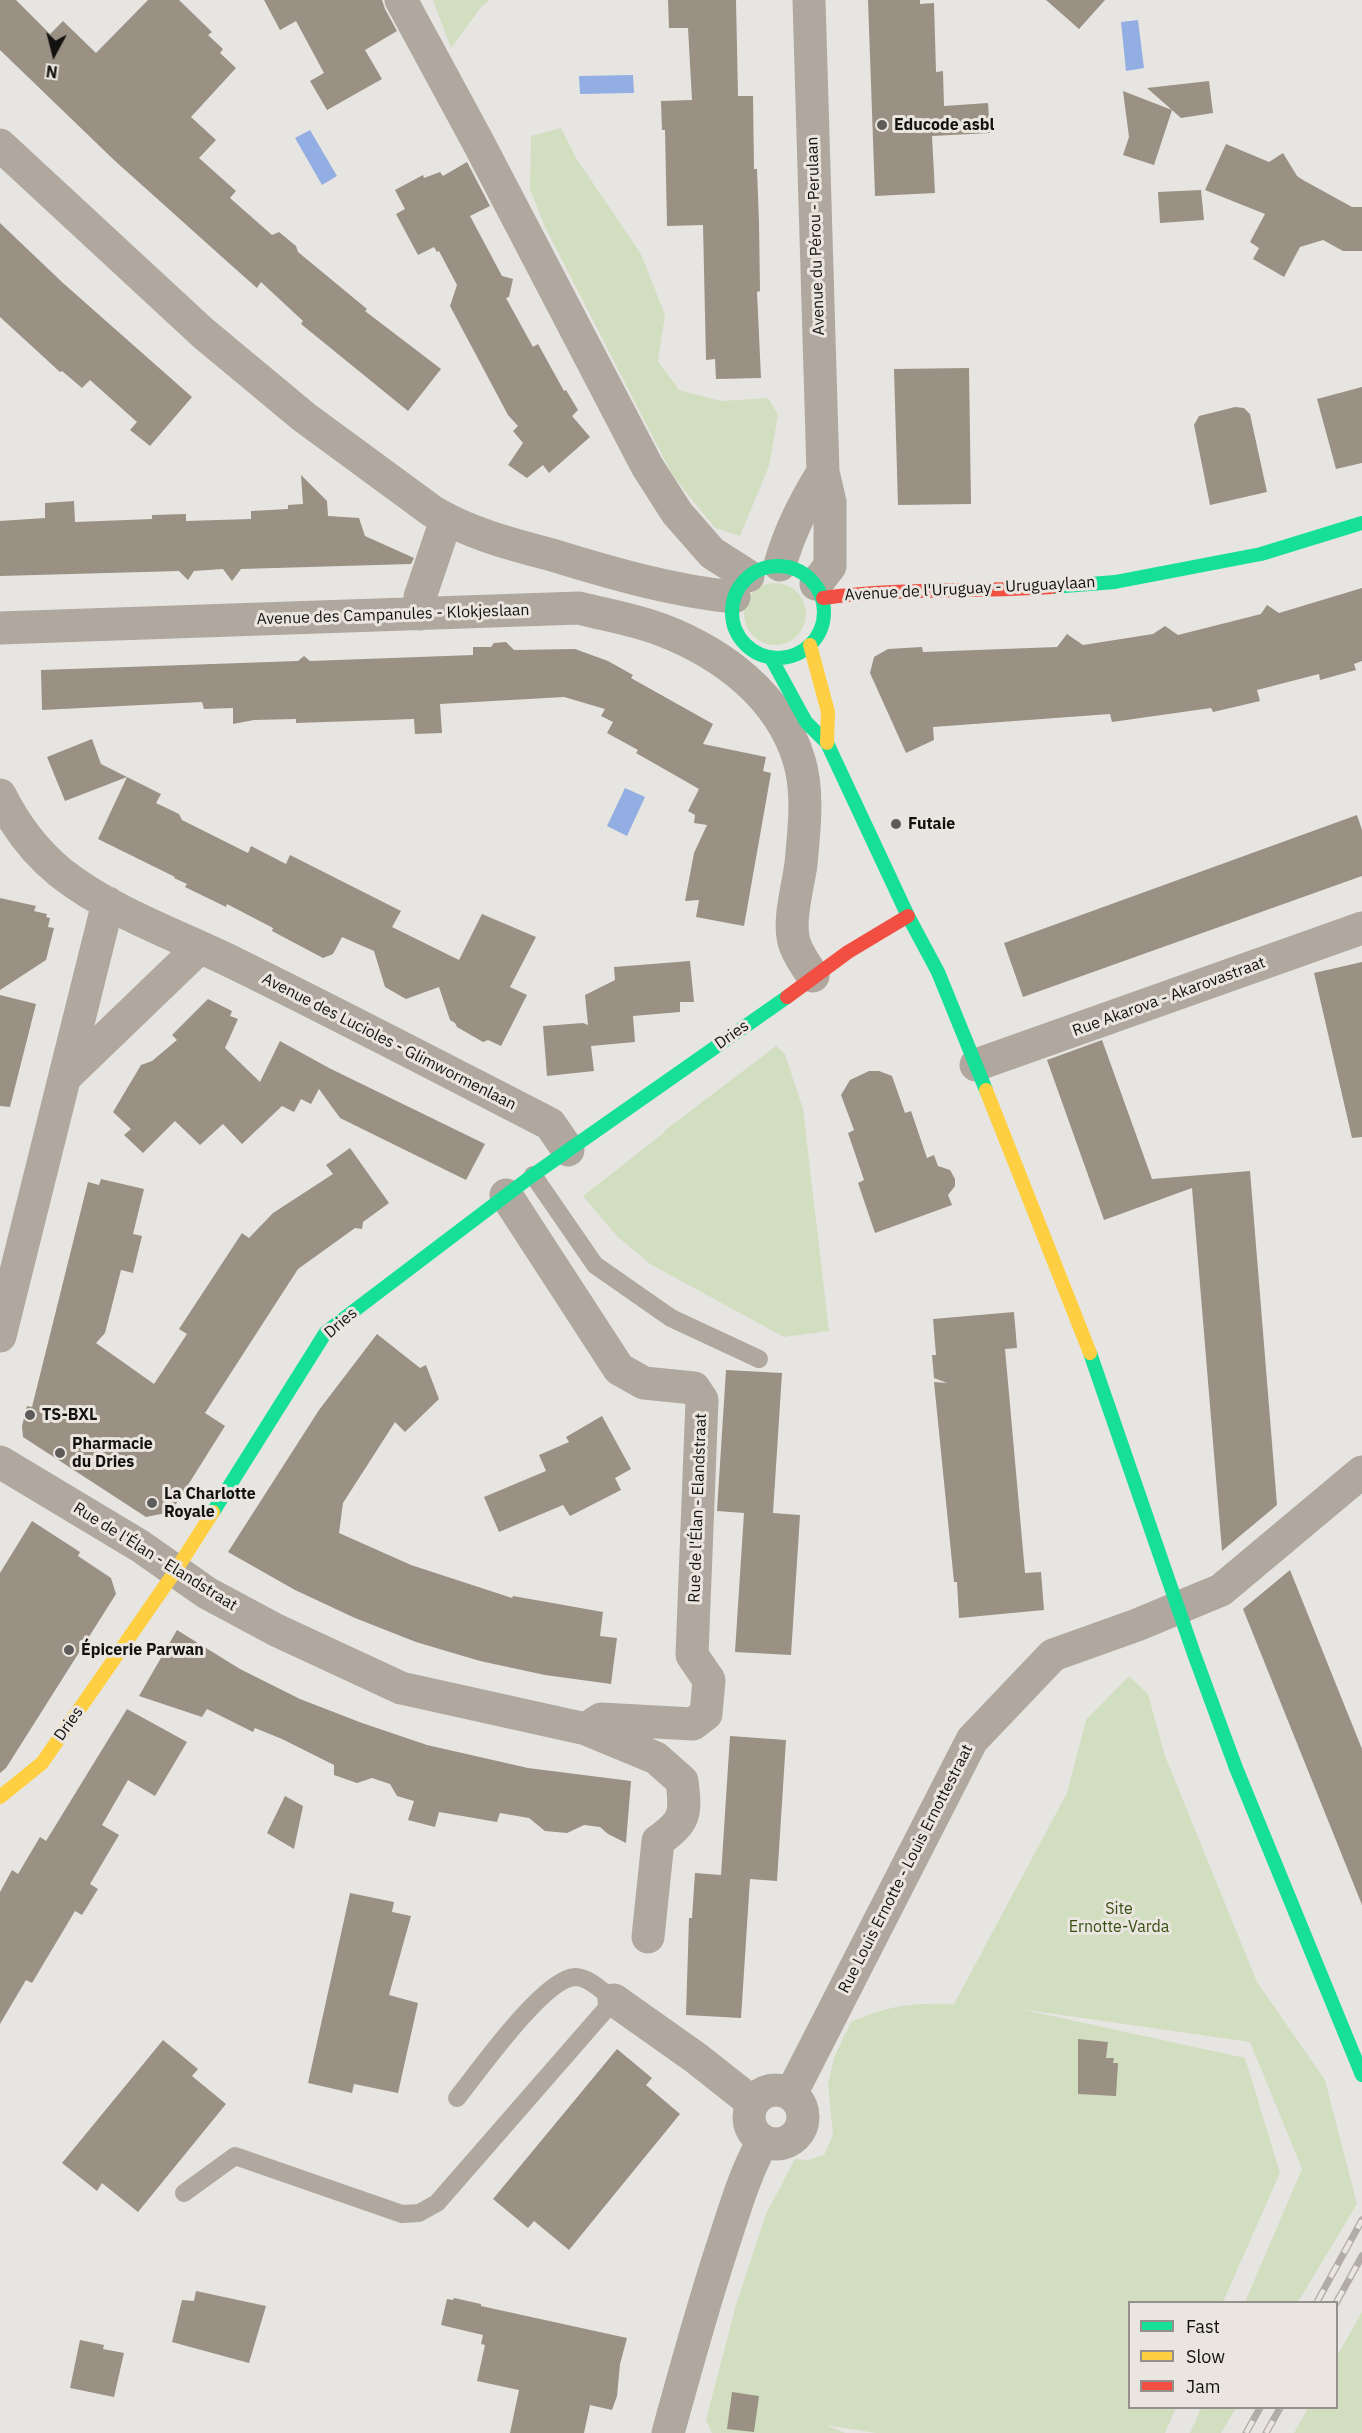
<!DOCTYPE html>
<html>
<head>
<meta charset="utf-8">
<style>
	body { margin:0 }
	#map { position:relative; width:1362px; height:2433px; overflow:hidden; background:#e7e5e2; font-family:"IBM Plex Sans",sans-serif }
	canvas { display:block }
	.legend { position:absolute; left:1128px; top:2301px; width:210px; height:108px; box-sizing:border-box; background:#eae5df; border:2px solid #94918c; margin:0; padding:8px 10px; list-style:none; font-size:18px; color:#141210 }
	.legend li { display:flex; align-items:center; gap:12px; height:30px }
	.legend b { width:30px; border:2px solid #94918c }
	.north { position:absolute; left:24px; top:24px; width:60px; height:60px; -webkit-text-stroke:4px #eae5df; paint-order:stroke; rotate:187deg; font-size:16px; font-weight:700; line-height:24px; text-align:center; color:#141210 }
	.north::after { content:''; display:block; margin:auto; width:21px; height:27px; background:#141210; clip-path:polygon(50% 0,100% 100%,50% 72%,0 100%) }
</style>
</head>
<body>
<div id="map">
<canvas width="1362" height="2433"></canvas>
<ul class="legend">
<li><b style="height:8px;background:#16e098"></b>Fast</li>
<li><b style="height:8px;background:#ffcf43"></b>Slow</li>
<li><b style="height:8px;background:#f24e42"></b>Jam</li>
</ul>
<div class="north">N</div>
</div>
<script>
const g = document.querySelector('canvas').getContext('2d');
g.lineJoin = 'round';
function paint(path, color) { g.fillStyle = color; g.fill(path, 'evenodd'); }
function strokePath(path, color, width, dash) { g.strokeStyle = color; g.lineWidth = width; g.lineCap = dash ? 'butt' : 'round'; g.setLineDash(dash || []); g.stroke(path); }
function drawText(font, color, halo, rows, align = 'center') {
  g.font = font + ' "IBM Plex Sans",sans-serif'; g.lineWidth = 6; g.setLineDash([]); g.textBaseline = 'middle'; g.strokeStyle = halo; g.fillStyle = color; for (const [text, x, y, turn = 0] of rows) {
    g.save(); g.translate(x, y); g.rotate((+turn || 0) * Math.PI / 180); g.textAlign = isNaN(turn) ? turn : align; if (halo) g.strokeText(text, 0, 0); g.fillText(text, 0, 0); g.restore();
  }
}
paint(new Path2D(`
	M 433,0 L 490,0 L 482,6 L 451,48 Z
	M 561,128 L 576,158 L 641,254 L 665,315 L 658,361 L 679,390 L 721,401 L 768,398 L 778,415 L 769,466 L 740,536 L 715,528 L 673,476 L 545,227 L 530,189 L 531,136 Z
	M744 614a31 31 0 1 1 62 0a31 31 0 1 1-62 0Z
	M 776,1046 L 785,1054 L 803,1109 L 829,1331 L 784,1337 L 650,1264 L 617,1236 L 583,1196 L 665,1132 L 664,1131 Z
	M 1129,1676 L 1148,1694 L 1165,1756 L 1257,1982 L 1325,2080 L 1357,2204 L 1298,2302 L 1245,2302 L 1302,2169 L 1250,2042 L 1020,2009 L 1245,2058 L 1280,2173 L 1223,2302 L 1130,2302 L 1130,2408 L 1176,2408 L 1165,2433 L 876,2433 L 826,2425 L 845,2433 L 712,2433 L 706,2420 L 736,2305 L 766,2214 L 795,2159 L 808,2160 L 824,2155 L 833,2135 L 828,2084 L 834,2058 L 851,2022 C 891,2005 910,2003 954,2004 L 1067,1793 L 1086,1720 Z
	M 1362,2312 L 1362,2433 L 1294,2433 L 1308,2408 L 1336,2408 L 1337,2356 Z
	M 1201,2408 L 1236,2408 L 1221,2433 L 1190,2433 Z`), '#d1dec0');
paint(new Path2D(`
	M 1138,20 L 1144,68 L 1126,71 L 1121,22 Z
	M 633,75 L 634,93 L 580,94 L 579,76 Z
	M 310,130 L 337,176 L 322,185 L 295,138 Z
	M 625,788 L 645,797 L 627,836 L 607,826 Z`), '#93aee2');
paint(new Path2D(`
	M 0,0 L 16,0 L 50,34 L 63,21 L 96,53 L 148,0 L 179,0 L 212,32 L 208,35 L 223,49 L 220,53 L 236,68 L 191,117 L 216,140 L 199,158 L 236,191 L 230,198 L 272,235 L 279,232 L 296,246 L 298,252 L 367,309 L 365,311 L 441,369 L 408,411 L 301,324 L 303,321 L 261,282 L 257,288 L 231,265 L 114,160 L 0,50 Z
	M 264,0 L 382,0 L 385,9 L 397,31 L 365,50 L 382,79 L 327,110 L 310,81 L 324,73 L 296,21 L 280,30 Z
	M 668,0 L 736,0 L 738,96 L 753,96 L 754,169 L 757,169 L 759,223 L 760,291 L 757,292 L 761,378 L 716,379 L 715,359 L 706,360 L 703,225 L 667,226 L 665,130 L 662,130 L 661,101 L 692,100 L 688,28 L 669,28 Z
	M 868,0 L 920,0 L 920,4 L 934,3 L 936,72 L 943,71 L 944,106 L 988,103 L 990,133 L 932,136 L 935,193 L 875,196 Z
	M 1046,0 L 1105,0 L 1079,29 Z
	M 1209,81 L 1213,113 L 1181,118 L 1172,110 L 1154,165 L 1123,155 L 1129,137 L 1123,91 L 1172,110 L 1147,88 Z
	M 1226,144 L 1269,162 L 1283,153 L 1297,176 L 1303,180 L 1352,207 L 1362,207 L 1362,251 L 1343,251 L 1323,240 L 1300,247 L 1284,277 L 1253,259 L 1259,248 L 1250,242 L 1265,214 L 1205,190 Z
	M 467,162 L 490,206 L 470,216 L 502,276 L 513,279 L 509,297 L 506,298 L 533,347 L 538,344 L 564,391 L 566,390 L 578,410 L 572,416 L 590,437 L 549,473 L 543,465 L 527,478 L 508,465 L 523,443 L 513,431 L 518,426 L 508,415 L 450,306 L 457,285 L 439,251 L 437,252 L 434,247 L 418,255 L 396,214 L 405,209 L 395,190 L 423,175 L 424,178 L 440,172 L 443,176 Z
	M 1201,190 L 1204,220 L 1160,223 L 1158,192 Z
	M 0,223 L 63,283 L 192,397 L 150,446 L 130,430 L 137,422 L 90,380 L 82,388 L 62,371 L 60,372 L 0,317 Z
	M 969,368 L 971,504 L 898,505 L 894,369 Z
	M 1362,387 L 1362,463 L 1336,469 L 1317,399 Z
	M 1235,407 L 1244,408 L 1250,414 L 1267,492 L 1210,505 L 1194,425 L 1199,416 Z
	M 301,475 L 327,501 L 328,516 L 359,518 L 365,536 L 414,558 L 411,564 L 241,569 L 232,581 L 223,569 L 194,571 L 188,580 L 179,571 L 0,576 L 0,521 L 45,518 L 45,503 L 74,501 L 75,522 L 152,519 L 152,515 L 186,514 L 186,521 L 251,519 L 251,511 L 288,509 L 288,505 L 303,504 Z
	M 1362,588 L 1362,661 L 1354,664 L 1356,670 L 1320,680 L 1319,674 L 1257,690 L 1260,701 L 1213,712 L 1211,708 L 1112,722 L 1110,714 L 933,727 L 934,740 L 906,753 L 870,673 L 874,657 L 888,649 L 922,647 L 923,652 L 1057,647 L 1067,634 L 1083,645 L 1153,634 L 1165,626 L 1178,635 L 1261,614 L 1267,605 L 1279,613 Z
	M 506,642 L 514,650 L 575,649 L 608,661 L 633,675 L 631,678 L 713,724 L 703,744 L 766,757 L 763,771 L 771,773 L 744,926 L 696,917 L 699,900 L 685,901 L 694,853 L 707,825 L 694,823 L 695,815 L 688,811 L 699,789 L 636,753 L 638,750 L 607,733 L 613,722 L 601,716 L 605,709 L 564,697 L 440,704 L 442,733 L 415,734 L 414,719 L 296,723 L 296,719 L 254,720 L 233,724 L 233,708 L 204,709 L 202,702 L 42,710 L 41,670 L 298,661 L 304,656 L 310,661 L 473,655 L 473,647 L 491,647 L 494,643 Z
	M 92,739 L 101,764 L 127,777 L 65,801 L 47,757 Z
	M 127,777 L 161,794 L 156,803 L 179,814 L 182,820 L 248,853 L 251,846 L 286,864 L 290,855 L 401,911 L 392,927 L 459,960 L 482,914 L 536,937 L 510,987 L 527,995 L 501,1046 L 488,1040 L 483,1042 L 457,1027 L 455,1023 L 450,1020 L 439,987 L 406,999 L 385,987 L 374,951 L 342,937 L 333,954 L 323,958 L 272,931 L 273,928 L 227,904 L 226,907 L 185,887 L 187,884 L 174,878 L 175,877 L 98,839 Z
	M 1357,815 L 1362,830 L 1362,876 L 1023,997 L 1004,943 Z
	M 0,898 L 36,906 L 34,911 L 47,914 L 46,917 L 50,918 L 48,927 L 54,928 L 46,960 L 0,990 Z
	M 690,961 L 694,1002 L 680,1002 L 680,1012 L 633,1016 L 635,1042 L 591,1046 L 594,1071 L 547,1076 L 543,1026 L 583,1023 L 588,1025 L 585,995 L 615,980 L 614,967 Z
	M 1362,962 L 1362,1137 L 1352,1138 L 1314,973 Z
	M 0,995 L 36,1004 L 10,1107 L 0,1106 Z
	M 208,999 L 232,1011 L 230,1016 L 238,1019 L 225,1048 L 260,1082 L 280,1041 L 329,1068 L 485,1144 L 466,1180 L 340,1118 L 319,1089 L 311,1104 L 301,1099 L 294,1112 L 282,1106 L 242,1144 L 223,1124 L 200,1145 L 175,1121 L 143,1153 L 124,1135 L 131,1129 L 113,1112 L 141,1065 L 152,1061 L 177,1040 L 172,1035 Z
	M 1102,1040 L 1152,1179 L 1250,1171 L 1277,1505 L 1222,1551 L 1192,1188 L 1104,1220 L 1047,1060 Z
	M 869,1071 L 879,1071 L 892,1076 L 905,1113 L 911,1111 L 927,1158 L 934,1155 L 938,1166 L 950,1170 L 955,1179 L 955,1186 L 948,1195 L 952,1205 L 875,1233 L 858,1183 L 864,1180 L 848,1133 L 854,1130 L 841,1095 L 850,1080 Z
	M 350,1148 L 389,1203 L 363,1222 L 362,1229 L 355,1228 L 298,1269 L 205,1413 L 225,1426 L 171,1512 L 146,1517 L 23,1437 L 22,1426 L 27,1406 L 32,1407 L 88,1182 L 99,1185 L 101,1179 L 144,1189 L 133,1234 L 142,1236 L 133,1273 L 121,1270 L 105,1333 L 96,1343 L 154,1384 L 187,1334 L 179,1329 L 242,1233 L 249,1238 L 273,1213 L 333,1174 L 326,1165 Z
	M 1014,1312 L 1017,1348 L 1005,1349 L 1025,1573 L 1041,1572 L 1044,1610 L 959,1618 L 957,1582 L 954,1582 L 934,1382 L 947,1383 L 934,1378 L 932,1355 L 936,1355 L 933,1319 Z
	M 377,1334 L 420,1368 L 426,1365 L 439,1399 L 405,1432 L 395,1422 L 343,1503 L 339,1533 L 411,1565 L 512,1598 L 513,1596 L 603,1612 L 600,1636 L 617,1638 L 611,1684 L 545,1675 L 480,1661 L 416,1642 L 355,1618 L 295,1590 L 228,1552 L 319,1410 Z
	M 726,1370 L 782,1373 L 773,1513 L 800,1515 L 791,1655 L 735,1652 L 744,1513 L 717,1511 Z
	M 602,1416 L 631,1469 L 615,1478 L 621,1490 L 570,1516 L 563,1505 L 499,1532 L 484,1497 L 546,1471 L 539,1455 L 569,1442 L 566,1437 Z
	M 32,1521 L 80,1552 L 78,1556 L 111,1578 L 116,1594 L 6,1768 L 0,1773 L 0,1573 Z
	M 1290,1570 L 1362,1749 L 1362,1905 L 1243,1609 Z
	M 177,1630 L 240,1669 L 300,1699 L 362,1723 L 427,1745 L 528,1768 L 631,1781 L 626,1843 L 608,1834 L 600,1827 L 584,1825 L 567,1833 L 545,1831 L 529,1818 L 500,1813 L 497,1822 L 439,1812 L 435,1827 L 408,1820 L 414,1801 L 397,1796 L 390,1784 L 372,1778 L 357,1783 L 334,1775 L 334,1765 L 282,1739 L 255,1728 L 253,1732 L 207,1709 L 202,1717 L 139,1696 Z
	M 127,1709 L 187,1742 L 155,1796 L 128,1780 L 102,1825 L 119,1835 L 90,1884 L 98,1889 L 82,1915 L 75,1911 L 32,1983 L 26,1980 L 0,2024 L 0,1892 L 12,1870 L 18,1874 L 40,1837 L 46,1841 Z
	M 730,1736 L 786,1740 L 777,1881 L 750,1879 L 741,2018 L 686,2015 L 689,1918 L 692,1918 L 695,1873 L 721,1875 Z
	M 285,1796 L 303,1806 L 294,1849 L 267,1833 Z
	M 350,1893 L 394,1902 L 392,1912 L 411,1916 L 389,1995 L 418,2003 L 398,2093 L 354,2084 L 352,2093 L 308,2083 Z
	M 1078,2039 L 1108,2042 L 1106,2058 L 1114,2058 L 1113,2063 L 1118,2063 L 1116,2096 L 1078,2094 Z
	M 163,2040 L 198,2069 L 192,2076 L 226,2104 L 138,2212 L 102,2183 L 97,2191 L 62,2163 Z
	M 617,2049 L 652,2078 L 646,2085 L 680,2114 L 569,2250 L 534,2221 L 528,2228 L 493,2199 Z
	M 196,2291 L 266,2306 L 249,2363 L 172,2342 L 182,2300 L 194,2301 Z
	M 454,2298 L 481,2304 L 481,2306 L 627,2338 L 620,2364 L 617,2396 L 612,2410 L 590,2405 L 584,2433 L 510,2433 L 519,2390 L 477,2381 L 485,2345 L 481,2344 L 483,2335 L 441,2325 L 447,2299 L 453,2300 Z
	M 80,2340 L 104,2345 L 103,2349 L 124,2353 L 114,2397 L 70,2388 Z
	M 732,2392 L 759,2396 L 754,2432 L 727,2429 Z`), '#9a9083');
strokePath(new Path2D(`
	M 533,1175 L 595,1265 L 671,1318 L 759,1359
	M 184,2193 L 235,2156 L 402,2214 L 419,2213 L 437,2203 L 614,2000 C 603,1992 589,1977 575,1977 C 544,1978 478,2072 457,2098`), '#b0a79f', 18);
strokePath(new Path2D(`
	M 401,0 L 478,142 L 647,466 L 677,513 L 712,553 L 748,576
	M 809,0 L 823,472 L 830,502 L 830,566 L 816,584
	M 0,145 L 203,333 L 304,417 L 432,511 C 468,533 511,544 552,555 C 611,573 672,591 734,597
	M 780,565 C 789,532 805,501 823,472
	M 420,614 L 420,597 L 446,520
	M 0,628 L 579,608 C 606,615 636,620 662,630 C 722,653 780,696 799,760 C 809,792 804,830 801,864 C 798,887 787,923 795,945 C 799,956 806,966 813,976
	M 0,795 C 15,825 35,852 61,873 C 112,913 177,935 234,963 C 340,1015 445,1070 550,1124 L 568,1150
	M 976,1065 L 1362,928
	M 65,1077 L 199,948
	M 506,1195 L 619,1369 L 644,1383 L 694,1388 L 702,1400 L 692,1655 L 709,1680 L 706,1714 L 693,1724 L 601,1719 L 586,1729
	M 0,1336 L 108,903
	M 0,1462 L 140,1546 L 207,1593 L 276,1630 L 401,1688 L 586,1729 L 656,1758 L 682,1781 C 686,1814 686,1821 658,1841 L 648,1937
	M 614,2000 L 696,2058 L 753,2103
	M749 2117a27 27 0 1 1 54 0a27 27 0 1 1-54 0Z
	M 791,2094 L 972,1740 L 1053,1655 L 1137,1625 L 1221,1590 L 1362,1472
	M 668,2433 C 685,2371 702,2309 722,2248 C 734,2212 744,2175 763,2141`), '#b0a79f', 33);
strokePath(new Path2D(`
	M732 612a46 46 0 1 1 92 0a46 46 0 1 1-92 0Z
	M 1052,587 L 1115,582 L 1261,554 L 1362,523
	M 771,658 L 806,722 L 827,743 L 908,916 L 938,972 L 986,1090
	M 1090,1353 L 1194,1654 L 1236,1768 L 1362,2075
	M 213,1512 L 326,1332 L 533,1175 L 787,997`), '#16e098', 14);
strokePath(new Path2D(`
	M 810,645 L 828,712 L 827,743
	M 986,1090 L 1090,1353
	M 0,1797 L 42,1763 L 176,1570 L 213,1512`), '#ffcf43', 14);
strokePath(new Path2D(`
	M 823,598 C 899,588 976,592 1052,587
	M 787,997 L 848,952 L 908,916`), '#f24e42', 14);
const rail = new Path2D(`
	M 1317,2302 L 1362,2220
	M 1336,2303 L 1362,2256
	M 1246,2433 L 1260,2408
	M 1266,2433 L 1280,2408`);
strokePath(rail, '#b1aca6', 7);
strokePath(rail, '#eae5df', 4.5, [14]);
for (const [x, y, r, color] of [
	[882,125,6,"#5e5c5a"],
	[896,824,6,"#5e5c5a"],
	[30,1415,6,"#5e5c5a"],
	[60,1453,6,"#5e5c5a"],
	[152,1503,6,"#5e5c5a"],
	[69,1650,6,"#5e5c5a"]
]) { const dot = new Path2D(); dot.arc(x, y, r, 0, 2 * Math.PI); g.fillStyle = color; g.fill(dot); strokePath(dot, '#eae5df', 2); }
drawText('bold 16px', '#141210', '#eae5df', [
	["Educode asbl",894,125],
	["Futaie",908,824],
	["TS-BXL",42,1415],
	["Pharmacie",72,1444],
	["du Dries",72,1462],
	["La Charlotte",164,1494],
	["Royale",164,1512],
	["Épicerie Parwan",81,1650]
], 'left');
drawText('16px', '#141210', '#eae5df', [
	["Avenue du Pérou - Perulaan",816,236,-92],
	["Avenue de l'Uruguay - Uruguaylaan",970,589,-3],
	["Avenue des Campanules - Klokjeslaan",393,615,-2],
	["Rue Akarova - Akarovastraat",1169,997,-20],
	["Dries",732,1035,-35],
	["Avenue des Lucioles - Glimwormenlaan",389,1042,27],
	["Dries",341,1323,-41],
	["Rue de l'Élan - Elandstraat",698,1508,-88],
	["Rue de l'Élan - Elandstraat",155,1557,32],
	["Dries",69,1724,-55],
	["Rue Louis Ernotte - Louis Ernottestraat",906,1869,-63]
]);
drawText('16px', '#374f12', '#eae5df', [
	["Site",1119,1909],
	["Ernotte-Varda",1119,1927]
]);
</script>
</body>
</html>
